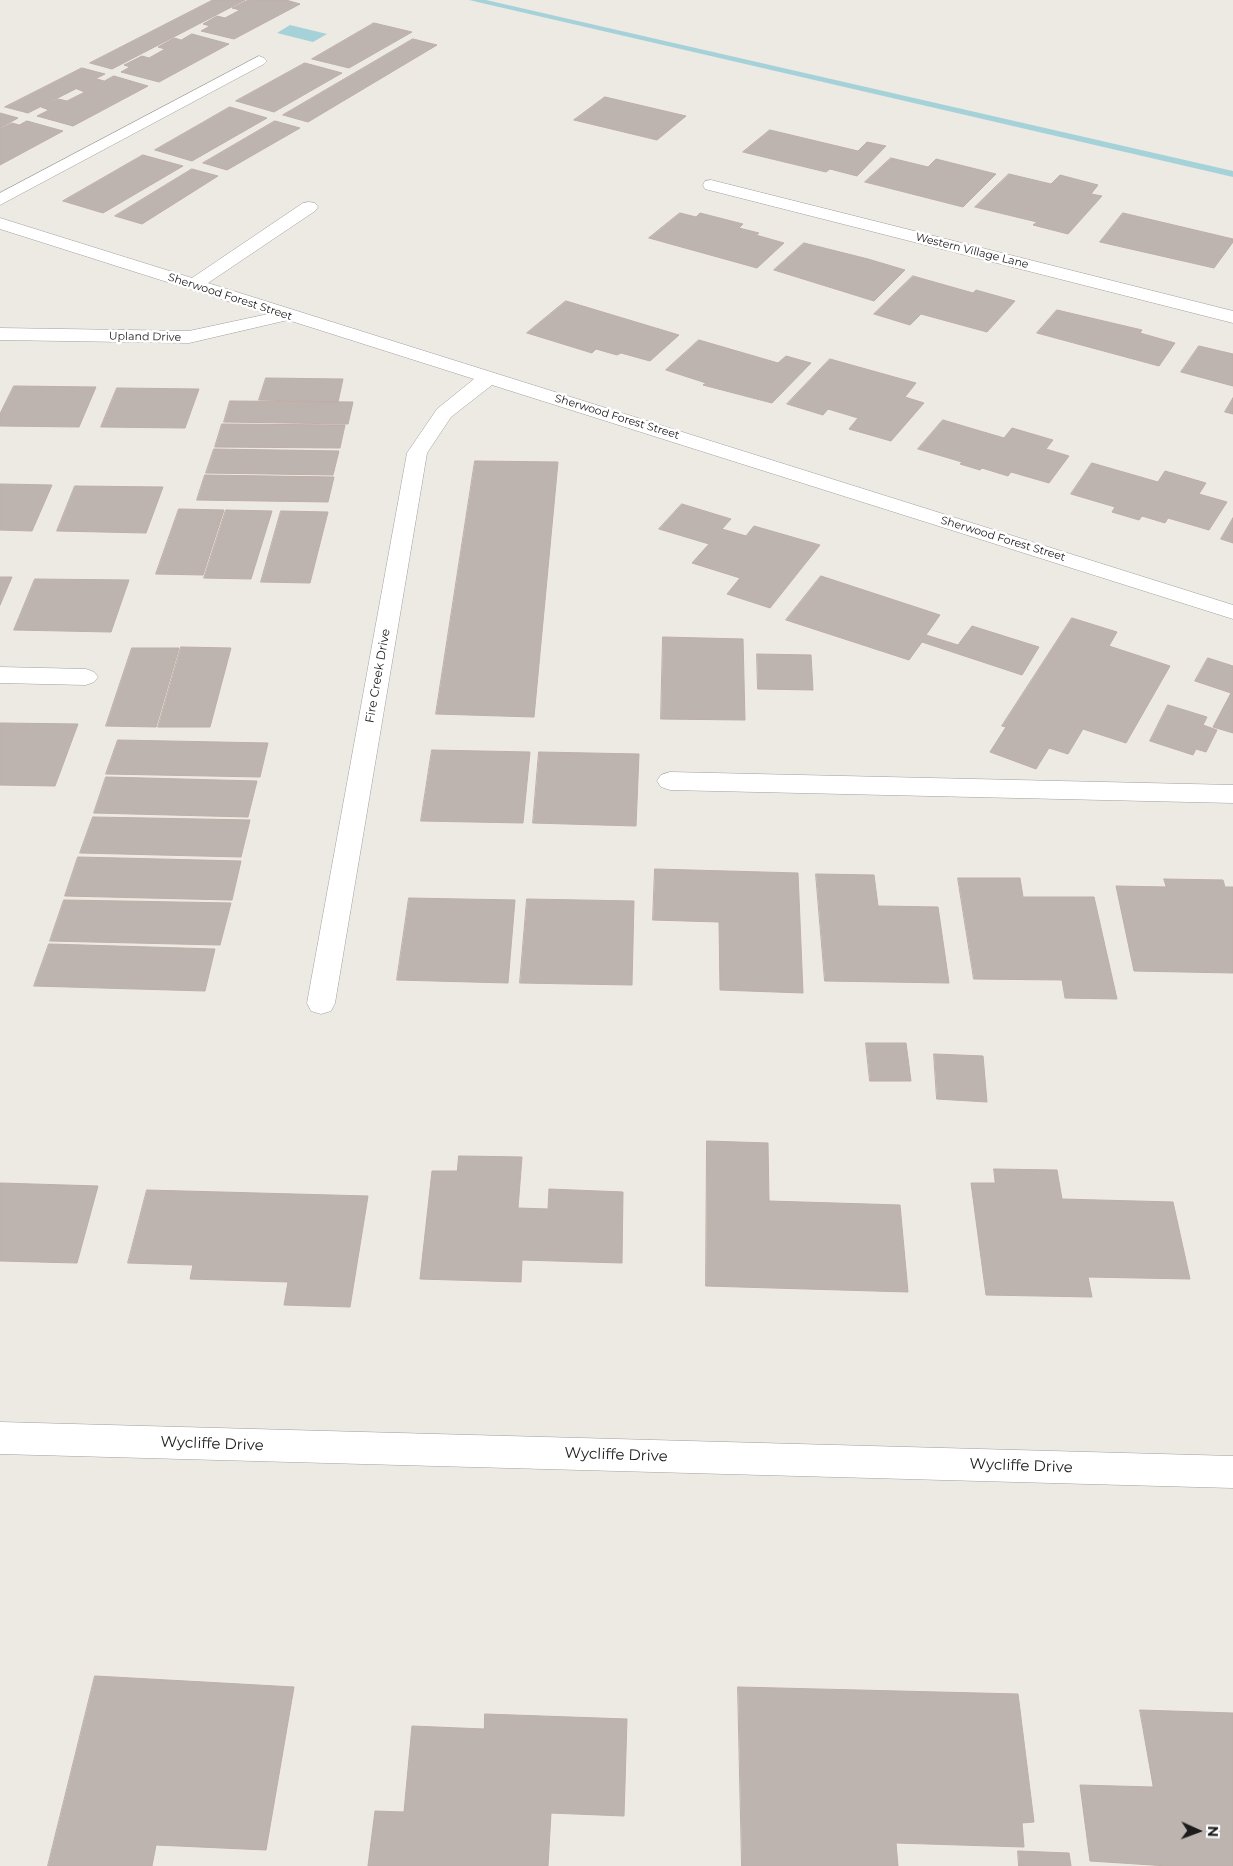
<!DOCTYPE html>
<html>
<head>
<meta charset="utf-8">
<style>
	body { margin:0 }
	#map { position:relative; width:1233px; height:1866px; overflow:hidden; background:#ede9e3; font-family:Montserrat,sans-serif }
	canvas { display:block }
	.north { position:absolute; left:1173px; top:1806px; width:50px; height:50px; -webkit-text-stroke:4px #fff; paint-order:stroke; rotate:92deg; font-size:14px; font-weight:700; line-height:20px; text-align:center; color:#1c1c1c }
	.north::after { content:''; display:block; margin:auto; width:18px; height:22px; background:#1c1c1c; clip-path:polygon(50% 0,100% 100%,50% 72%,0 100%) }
</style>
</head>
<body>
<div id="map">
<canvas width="1233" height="1866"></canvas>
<div class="north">N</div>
</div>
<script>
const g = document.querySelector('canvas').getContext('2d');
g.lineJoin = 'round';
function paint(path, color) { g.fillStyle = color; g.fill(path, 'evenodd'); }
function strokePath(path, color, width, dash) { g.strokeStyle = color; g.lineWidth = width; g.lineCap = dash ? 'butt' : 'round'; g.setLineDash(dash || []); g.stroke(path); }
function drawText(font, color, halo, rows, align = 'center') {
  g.font = font + ' Montserrat,sans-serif'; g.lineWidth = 5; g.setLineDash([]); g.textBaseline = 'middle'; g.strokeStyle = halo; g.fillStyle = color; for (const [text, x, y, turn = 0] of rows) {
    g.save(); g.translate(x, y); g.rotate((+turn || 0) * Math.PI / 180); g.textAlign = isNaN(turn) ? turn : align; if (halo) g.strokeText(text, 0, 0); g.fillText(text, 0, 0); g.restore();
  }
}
paint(new Path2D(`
	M 290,25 L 327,34 L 313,42 L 277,33 Z`), '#a5d2d9');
paint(new Path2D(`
	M 469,0 L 486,0 L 1233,171 L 1233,177 Z`), '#a5d2d9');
const building = new Path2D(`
	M 213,0 L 245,0 L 112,69 L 90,63 Z
	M 254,0 L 286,0 L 300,4 L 234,39 L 201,31 L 210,26 L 203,24 L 217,16 L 225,18 L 240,10 L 232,8 L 246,1 Z
	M 374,23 L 412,32 L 349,68 L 312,59 Z
	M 192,34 L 229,44 L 159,82 L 121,72 L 130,67 L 124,65 L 142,56 L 149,58 L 165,49 L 158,47 L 174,38 L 181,40 Z
	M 413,39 L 437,45 L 308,122 L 283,115 Z
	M 305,63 L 342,73 L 274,112 L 236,101 Z
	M 82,68 L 105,74 L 28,113 L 5,107 Z
	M 114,76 L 148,86 L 73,126 L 37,116 L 49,110 L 41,107 L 58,99 L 67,101 L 85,92 L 77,89 L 97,79 L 104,81 Z
	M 605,97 L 686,116 L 657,140 L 574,120 Z
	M 230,107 L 267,118 L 192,161 L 155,150 Z
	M 0,113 L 18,118 L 0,128 Z
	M 27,121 L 63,131 L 0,165 L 0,129 L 12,123 L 19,125 Z
	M 275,121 L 300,128 L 227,170 L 203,163 Z
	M 770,130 L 858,151 L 867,142 L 886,146 L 857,176 L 830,169 L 826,172 L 743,152 Z
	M 143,155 L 183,166 L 103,213 L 63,201 Z
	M 891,158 L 928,167 L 936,159 L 996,174 L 963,207 L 865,182 Z
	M 192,169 L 218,176 L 142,224 L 115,216 Z
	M 1009,174 L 1051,184 L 1060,175 L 1098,185 L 1091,194 L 1102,196 L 1068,234 L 1033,225 L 1037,222 L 975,207 Z
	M 680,213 L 696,217 L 700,213 L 743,224 L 739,228 L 759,233 L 756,235 L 784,243 L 757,268 L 649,238 Z
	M 1123,213 L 1233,239 L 1233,242 L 1214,268 L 1100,242 Z
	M 804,243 L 868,259 L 905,270 L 874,301 L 774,270 Z
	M 913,276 L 973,293 L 976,290 L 1015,301 L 987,332 L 921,314 L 910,325 L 874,314 Z
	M 566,301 L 679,335 L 650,361 L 621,353 L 617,355 L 596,349 L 592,353 L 527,333 Z
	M 1057,310 L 1142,330 L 1140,333 L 1175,343 L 1159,366 L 1037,333 Z
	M 699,340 L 778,363 L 786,356 L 811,363 L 772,403 L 703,385 L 706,383 L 666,370 Z
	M 1199,346 L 1233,354 L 1233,386 L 1181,372 Z
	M 830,359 L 916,383 L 905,397 L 924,403 L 891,441 L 849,429 L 858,418 L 828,409 L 823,415 L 787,404 Z
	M 266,378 L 343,379 L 338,402 L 259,400 Z
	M 14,386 L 96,387 L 79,427 L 0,426 L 0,414 Z
	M 117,388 L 199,389 L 185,428 L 101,427 Z
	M 1233,398 L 1233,414 L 1225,412 Z
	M 230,401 L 353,402 L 348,424 L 224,422 Z
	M 943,420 L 1004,438 L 1012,428 L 1053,440 L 1046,449 L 1069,456 L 1049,483 L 1011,472 L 1008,476 L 982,468 L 980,470 L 960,464 L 962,462 L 918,449 Z
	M 222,424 L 345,425 L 340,448 L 215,447 Z
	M 214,449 L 339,451 L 333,475 L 206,473 Z
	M 475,461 L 558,462 L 534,717 L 436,714 Z
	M 1092,463 L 1158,482 L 1165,471 L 1206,483 L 1199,494 L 1227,502 L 1209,530 L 1168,518 L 1165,523 L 1142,516 L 1139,520 L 1112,512 L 1115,507 L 1071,494 Z
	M 205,475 L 334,477 L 328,502 L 197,500 Z
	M 0,484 L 52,485 L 32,531 L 0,530 Z
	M 75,486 L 163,487 L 146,533 L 57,531 Z
	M 682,504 L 731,519 L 722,529 L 746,536 L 754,526 L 820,545 L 770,608 L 727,594 L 740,578 L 692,563 L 709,544 L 659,529 Z
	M 179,509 L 224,510 L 203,575 L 156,574 Z
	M 226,510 L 272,511 L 251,579 L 204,578 Z
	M 281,511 L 328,512 L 310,583 L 261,582 Z
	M 1233,518 L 1233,543 L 1221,539 Z
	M 821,576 L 940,615 L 926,635 L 958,645 L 972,626 L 1039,647 L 1022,675 L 922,642 L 909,660 L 786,620 Z
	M 0,577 L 12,577 L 0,605 Z
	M 35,579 L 129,580 L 111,632 L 14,630 Z
	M 1072,618 L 1117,632 L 1109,646 L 1170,666 L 1126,743 L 1083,729 L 1068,754 L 1049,748 L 1036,769 L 990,752 L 1006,727 L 1002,726 Z
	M 663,637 L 743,639 L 745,720 L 661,719 Z
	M 181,647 L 231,648 L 210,727 L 158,727 Z
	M 132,648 L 179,648 L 156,727 L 106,726 Z
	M 757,654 L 811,655 L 813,690 L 758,689 Z
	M 1208,658 L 1233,666 L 1233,733 L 1213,727 L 1231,693 L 1195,681 Z
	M 1168,705 L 1207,717 L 1203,725 L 1217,730 L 1206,752 L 1196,749 L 1193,755 L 1150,741 Z
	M 0,723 L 78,724 L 55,786 L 0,785 Z
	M 118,740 L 268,743 L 260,777 L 106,774 Z
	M 432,750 L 530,752 L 523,823 L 421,821 Z
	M 539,752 L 639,754 L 636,826 L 533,823 Z
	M 106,777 L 257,781 L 248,817 L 94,813 Z
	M 93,817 L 250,820 L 241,857 L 80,853 Z
	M 78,857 L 241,861 L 232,900 L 65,896 Z
	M 655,869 L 798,873 L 803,993 L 720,990 L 719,922 L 653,920 Z
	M 816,874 L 874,875 L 878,906 L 938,907 L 949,983 L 825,981 Z
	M 958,878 L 1020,878 L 1023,897 L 1094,897 L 1117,999 L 1065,998 L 1062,980 L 974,979 Z
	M 1164,879 L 1223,880 L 1225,887 L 1233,887 L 1233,973 L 1134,971 L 1116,886 L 1166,887 Z
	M 409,898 L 515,900 L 508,983 L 397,980 Z
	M 527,899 L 634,901 L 632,985 L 520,983 Z
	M 64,900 L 231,903 L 220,945 L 50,941 Z
	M 49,944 L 215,949 L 205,991 L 34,986 Z
	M 866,1043 L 906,1043 L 911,1081 L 870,1081 Z
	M 934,1054 L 983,1056 L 987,1102 L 937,1099 Z
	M 707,1141 L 768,1143 L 769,1201 L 900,1205 L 908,1292 L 706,1286 Z
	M 459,1156 L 522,1157 L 518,1208 L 548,1209 L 549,1189 L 623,1192 L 622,1263 L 522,1260 L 521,1282 L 420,1279 L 432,1171 L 457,1171 Z
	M 994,1169 L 1057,1170 L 1062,1199 L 1173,1202 L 1190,1279 L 1088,1277 L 1092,1297 L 986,1295 L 971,1183 L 995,1183 Z
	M 0,1183 L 98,1186 L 77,1263 L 0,1261 Z
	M 147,1190 L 368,1196 L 350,1307 L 284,1305 L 288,1282 L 190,1279 L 193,1265 L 128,1263 Z
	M 95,1676 L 294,1687 L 266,1850 L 156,1845 L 152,1866 L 48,1866 Z
	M 738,1687 L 1018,1694 L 1034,1822 L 1022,1823 L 1024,1847 L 896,1843 L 898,1866 L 742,1866 Z
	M 1140,1710 L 1233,1713 L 1233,1866 L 1168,1866 L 1090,1861 L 1080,1785 L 1153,1787 Z
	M 485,1714 L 627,1719 L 624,1816 L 551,1813 L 548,1866 L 368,1866 L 375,1811 L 404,1812 L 412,1726 L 484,1729 Z
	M 1018,1851 L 1069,1853 L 1071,1866 L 1019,1866 Z`);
paint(building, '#bdb4b0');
strokePath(building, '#beaea6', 1);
const minor = new Path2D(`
	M 259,56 L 264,58 L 267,61 L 264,64 L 0,205 L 0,193 Z
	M 711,180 L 1233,311 L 1233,323 L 705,189 L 703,185 L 705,181 Z
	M 309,202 L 315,203 L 318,207 L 315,211 L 208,283 L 1233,605 L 1233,619 L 492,385 L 451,417 L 427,453 L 335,1003 L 331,1011 L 321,1014 L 311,1011 L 307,1003 L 407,453 L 437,409 L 474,379 L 288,320 L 189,343 L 0,340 L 0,328 L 189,331 L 268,314 L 0,229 L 0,218 L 192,278 L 303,203 Z
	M 0,667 L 86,669 L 94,672 L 98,677 L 94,682 L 86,685 L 0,683 Z
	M 670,772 L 1233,785 L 1233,803 L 670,790 L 661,787 L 657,781 L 661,775 Z
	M 0,1422 L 1233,1456 L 1233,1488 L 0,1454 Z`);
strokePath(minor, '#a0a0a0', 1);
paint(minor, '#fff');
drawText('11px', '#1c1c1c', '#fff', [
	["Western Village Lane",972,251,14],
	["Sherwood Forest Street",230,297,18],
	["Upland Drive",145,337,1],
	["Sherwood Forest Street",617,417,17],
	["Sherwood Forest Street",1003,539,17]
]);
drawText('12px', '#1c1c1c', '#fff', [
	["Fire Creek Drive",378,676,-80]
]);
drawText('15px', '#1c1c1c', '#fff', [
	["Wycliffe Drive",212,1444,2],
	["Wycliffe Drive",616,1455,2],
	["Wycliffe Drive",1021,1466,2]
]);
</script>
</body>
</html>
